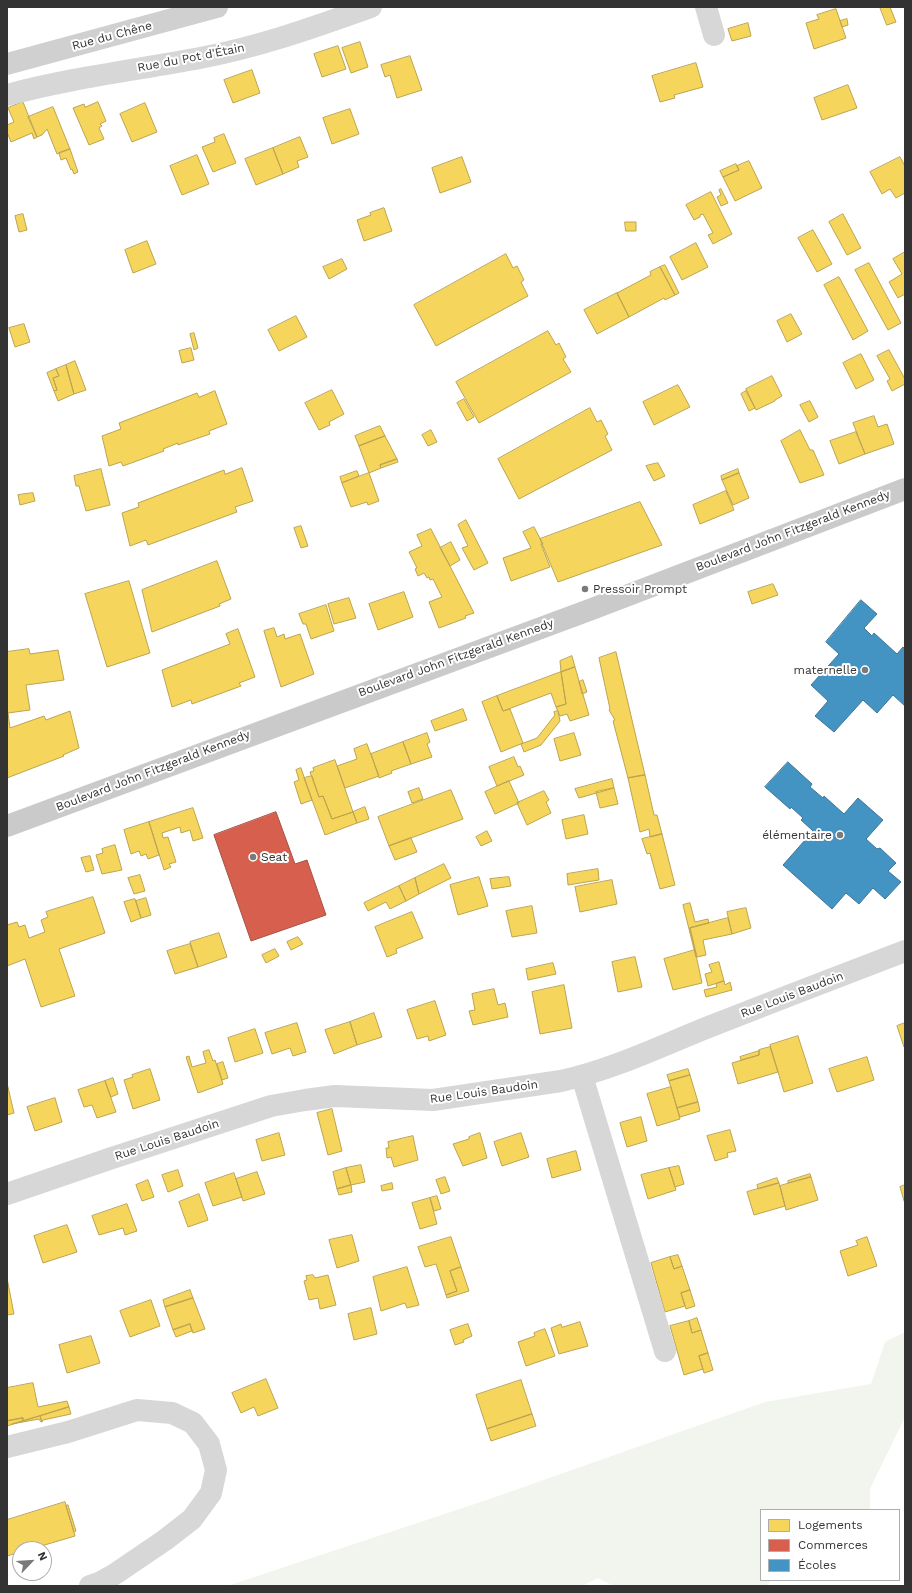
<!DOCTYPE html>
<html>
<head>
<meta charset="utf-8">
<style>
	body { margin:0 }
	#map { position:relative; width:912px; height:1593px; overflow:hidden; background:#fff; font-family:"Work Sans",sans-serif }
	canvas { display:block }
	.frame { position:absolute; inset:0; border:8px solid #333; pointer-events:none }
	.legend { position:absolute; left:760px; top:1509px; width:140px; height:72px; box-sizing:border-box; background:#fff; border:1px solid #adadad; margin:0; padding:5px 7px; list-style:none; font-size:12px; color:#333 }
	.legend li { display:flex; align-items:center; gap:8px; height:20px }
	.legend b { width:20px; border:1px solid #adadad }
	.north { position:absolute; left:12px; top:1541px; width:40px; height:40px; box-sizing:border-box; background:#fff; border:1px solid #adadad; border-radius:50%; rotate:65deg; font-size:11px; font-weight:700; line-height:16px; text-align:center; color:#333 }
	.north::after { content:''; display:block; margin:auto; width:14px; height:18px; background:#7a7a7a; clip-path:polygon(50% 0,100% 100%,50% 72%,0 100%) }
</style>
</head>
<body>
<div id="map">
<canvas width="912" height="1593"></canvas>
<div class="frame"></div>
<ul class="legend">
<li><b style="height:11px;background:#f6d55c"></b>Logements</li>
<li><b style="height:11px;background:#d6604d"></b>Commerces</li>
<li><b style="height:11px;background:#4393c3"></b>Écoles</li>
</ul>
<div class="north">N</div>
</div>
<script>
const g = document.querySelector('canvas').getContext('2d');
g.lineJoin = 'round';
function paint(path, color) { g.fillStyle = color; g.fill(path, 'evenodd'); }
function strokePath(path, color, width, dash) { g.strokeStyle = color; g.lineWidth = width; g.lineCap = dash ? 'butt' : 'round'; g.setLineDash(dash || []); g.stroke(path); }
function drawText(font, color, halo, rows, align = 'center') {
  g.font = font + ' "Work Sans",sans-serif'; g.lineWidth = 4; g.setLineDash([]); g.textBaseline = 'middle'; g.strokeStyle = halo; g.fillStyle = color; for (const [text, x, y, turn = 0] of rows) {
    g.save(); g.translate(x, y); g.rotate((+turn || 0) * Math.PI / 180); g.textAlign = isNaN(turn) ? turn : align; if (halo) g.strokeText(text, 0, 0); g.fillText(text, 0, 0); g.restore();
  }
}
paint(new Path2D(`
	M 905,1332 L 905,1417 L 870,1489 L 870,1510 L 761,1510 L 761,1580 L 771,1580 L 767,1586 L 614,1586 L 598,1578 L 582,1586 L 227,1586 L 484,1501 L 765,1402 L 871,1384 L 885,1342 Z`), '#f1f5ed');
const homes = new Path2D(`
	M 880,7 L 890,7 L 896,22 L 887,25 Z
	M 836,9 L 846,38 L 814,49 L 806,23 L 819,19 L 817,15 Z
	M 847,19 L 848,25 L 842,27 L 840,21 Z
	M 748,23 L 751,36 L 732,41 L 728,29 Z
	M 360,42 L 368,67 L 351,73 L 342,48 Z
	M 338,46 L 346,69 L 322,77 L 314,54 Z
	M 410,56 L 422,90 L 397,98 L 390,75 L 385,77 L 381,65 Z
	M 696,63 L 703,87 L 674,95 L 675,98 L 660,102 L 652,76 Z
	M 252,70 L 260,93 L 233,103 L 224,80 Z
	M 848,85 L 857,108 L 822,120 L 814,98 Z
	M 23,102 L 37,137 L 34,139 L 32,133 L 11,142 L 7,132 L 7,125 L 14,122 L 8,108 Z
	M 98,102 L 106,121 L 100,124 L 102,126 L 99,128 L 104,139 L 89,145 L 73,108 L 84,104 L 85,107 Z
	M 145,103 L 157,132 L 132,142 L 120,114 Z
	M 53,107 L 70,149 L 57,154 L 47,129 L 42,135 L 37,137 L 28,117 Z
	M 350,109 L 359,134 L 332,144 L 323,118 Z
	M 224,134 L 236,163 L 213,172 L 202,147 L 215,142 L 214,138 Z
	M 300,137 L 308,157 L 297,161 L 299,167 L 283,174 L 273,148 Z
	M 273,148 L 283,174 L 256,185 L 245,159 Z
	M 70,149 L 78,172 L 74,174 L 72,169 L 71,170 L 66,158 L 61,160 L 59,153 Z
	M 197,155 L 209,184 L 182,195 L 170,166 Z
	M 462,157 L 471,182 L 440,193 L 432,168 Z
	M 900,157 L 905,166 L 905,193 L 896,198 L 890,189 L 882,194 L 870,172 Z
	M 749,161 L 762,188 L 735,201 L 723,177 L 739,170 L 737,166 Z
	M 736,164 L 739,170 L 723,177 L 720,171 Z
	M 721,189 L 728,203 L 721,206 L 717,197 L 721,195 L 719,190 Z
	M 711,192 L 732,234 L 713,244 L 708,235 L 713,233 L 703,214 L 700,215 L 700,217 L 694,220 L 686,205 Z
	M 384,208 L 392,231 L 364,241 L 357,220 L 371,215 L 370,213 Z
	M 23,214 L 27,230 L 19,232 L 15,216 Z
	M 843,214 L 861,248 L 847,255 L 829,222 Z
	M 625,222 L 636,222 L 636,231 L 626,231 Z
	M 813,230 L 832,264 L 817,272 L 798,238 Z
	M 147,241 L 156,264 L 133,273 L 125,250 Z
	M 696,243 L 708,267 L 682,280 L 670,257 Z
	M 905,252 L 905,294 L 898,298 L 889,282 L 902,274 L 893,259 Z
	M 506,254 L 513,268 L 517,266 L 524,280 L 521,282 L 528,296 L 436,346 L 414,305 Z
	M 342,259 L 347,269 L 329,279 L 323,267 Z
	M 869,263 L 901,323 L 888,330 L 855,270 Z
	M 665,265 L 679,293 L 675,295 L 660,267 Z
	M 660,267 L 675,295 L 665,300 L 664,298 L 629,317 L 617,293 L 651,275 L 650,272 Z
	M 839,277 L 868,331 L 853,340 L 824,285 Z
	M 617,293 L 629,317 L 597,334 L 584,310 Z
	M 791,314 L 802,334 L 787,342 L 777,321 Z
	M 296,316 L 307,337 L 279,351 L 268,330 Z
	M 24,324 L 30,342 L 15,347 L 9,328 Z
	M 548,331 L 556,345 L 559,343 L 566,357 L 563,359 L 571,372 L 479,423 L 456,382 Z
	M 194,333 L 198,348 L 194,350 L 190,334 Z
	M 191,348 L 194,360 L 182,363 L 179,351 Z
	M 889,350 L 905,379 L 905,384 L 892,391 L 887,381 L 890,379 L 877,356 Z
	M 861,354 L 874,380 L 856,389 L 843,363 Z
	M 75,361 L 86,390 L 74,394 L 66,365 Z
	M 66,365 L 74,394 L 58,401 L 54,391 L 57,390 L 53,378 L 59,376 L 56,369 Z
	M 56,369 L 59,376 L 53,378 L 57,390 L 54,391 L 47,373 Z
	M 772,376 L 782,396 L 775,400 L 775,401 L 756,410 L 746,389 Z
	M 678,385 L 690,407 L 654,425 L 643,402 Z
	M 332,390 L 344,414 L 329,422 L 330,425 L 319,430 L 305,403 Z
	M 215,391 L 227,424 L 209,431 L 210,434 L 178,445 L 178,443 L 163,449 L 164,451 L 123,466 L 121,462 L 109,466 L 102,436 L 121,429 L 119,423 L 197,393 L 199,397 Z
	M 746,391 L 755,408 L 749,411 L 741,394 Z
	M 464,399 L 474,417 L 467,421 L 457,403 Z
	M 810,401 L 818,417 L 809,422 L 800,405 Z
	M 590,408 L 597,422 L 601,420 L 608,434 L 605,436 L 612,450 L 519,499 L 498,459 Z
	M 874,416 L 878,427 L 887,424 L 894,444 L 865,454 L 853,423 Z
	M 380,426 L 385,436 L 359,446 L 355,436 Z
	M 431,430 L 437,442 L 428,446 L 422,435 Z
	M 800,430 L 810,450 L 813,450 L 824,475 L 800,483 L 781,441 Z
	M 856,432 L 865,454 L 839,464 L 830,441 Z
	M 385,436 L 397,459 L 380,465 L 381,468 L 369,473 L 359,446 Z
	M 397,459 L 398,462 L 381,468 L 380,465 Z
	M 658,463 L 665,476 L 654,481 L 646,466 Z
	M 242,468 L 253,501 L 235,507 L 237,512 L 148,545 L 146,540 L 130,546 L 122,513 L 139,507 L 138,503 L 224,470 L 225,474 Z
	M 101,469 L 110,505 L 86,511 L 79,486 L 76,486 L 74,476 Z
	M 738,469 L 739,473 L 722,480 L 721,476 Z
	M 357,471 L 359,476 L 342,483 L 340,477 Z
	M 369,473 L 379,501 L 368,505 L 367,502 L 351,507 L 342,483 Z
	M 739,473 L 749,498 L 733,505 L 722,480 Z
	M 726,491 L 734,510 L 700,524 L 693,505 Z
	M 33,493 L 35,501 L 20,505 L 18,495 Z
	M 640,502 L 662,545 L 558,582 L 540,539 Z
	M 466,520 L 488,563 L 474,570 L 462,548 L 468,546 L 458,525 Z
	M 301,526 L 308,546 L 301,548 L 294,528 Z
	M 534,527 L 543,544 L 541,544 L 550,567 L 511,581 L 503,558 L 531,548 L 523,532 Z
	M 431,529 L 474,613 L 465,616 L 466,618 L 439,628 L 429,602 L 442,597 L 433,579 L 430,580 L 429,577 L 427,578 L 424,573 L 418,576 L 415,569 L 417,568 L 409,552 L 422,546 L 417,535 Z
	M 451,542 L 460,560 L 450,566 L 440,548 Z
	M 217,561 L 231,599 L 219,604 L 220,606 L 152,632 L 142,590 Z
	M 129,581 L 150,653 L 107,667 L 85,594 Z
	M 773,584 L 778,595 L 752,604 L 748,592 Z
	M 404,592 L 413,617 L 378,630 L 369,604 Z
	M 349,598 L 356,618 L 334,624 L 328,604 Z
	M 326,605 L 334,631 L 311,639 L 306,624 L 303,624 L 299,614 Z
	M 274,628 L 277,637 L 284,634 L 285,639 L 300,634 L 314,674 L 281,687 L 264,631 Z
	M 238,629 L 255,677 L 239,683 L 241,686 L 192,704 L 191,700 L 172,707 L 162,670 L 230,644 L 226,634 Z
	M 29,649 L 30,654 L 58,650 L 64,680 L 26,685 L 30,710 L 8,713 L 10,728 L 44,716 L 46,720 L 70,711 L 79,748 L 63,755 L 64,756 L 7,778 L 7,652 Z
	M 616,652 L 645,775 L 628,778 L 613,721 L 615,720 L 609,710 L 610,709 L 599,658 Z
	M 572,656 L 575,667 L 561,672 L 560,661 Z
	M 575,667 L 589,715 L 570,721 L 567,714 L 560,716 L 556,707 L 566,704 L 561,672 Z
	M 561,672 L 566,704 L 556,707 L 551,693 L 503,711 L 497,696 Z
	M 583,680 L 587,692 L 582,694 L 579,682 Z
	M 497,696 L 503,711 L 510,709 L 523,743 L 501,752 L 482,702 Z
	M 463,709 L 467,720 L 435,731 L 431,721 Z
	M 558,711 L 560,721 L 541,745 L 524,752 L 521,744 L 537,738 L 555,715 L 554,712 Z
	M 427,733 L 430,742 L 427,744 L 432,757 L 411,764 L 403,742 Z
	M 574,733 L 581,755 L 560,761 L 554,739 Z
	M 403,742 L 411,764 L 391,771 L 392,773 L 379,778 L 371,754 Z
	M 367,744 L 379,776 L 345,788 L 337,766 L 357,759 L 354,749 Z
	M 514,757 L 518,767 L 520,766 L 524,775 L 497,786 L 489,767 Z
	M 335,760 L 353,812 L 332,819 L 323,796 L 319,797 L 310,772 L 314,771 L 313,768 Z
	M 301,768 L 312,800 L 301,804 L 294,782 L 299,780 L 296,770 Z
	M 645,775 L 654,815 L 657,815 L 662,834 L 650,837 L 649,829 L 640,832 L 628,778 Z
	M 312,776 L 319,797 L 323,796 L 332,819 L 353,812 L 357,823 L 325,835 L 304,778 Z
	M 612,779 L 614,788 L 579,798 L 575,789 Z
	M 509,781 L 519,803 L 495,814 L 485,792 Z
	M 419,788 L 423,799 L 412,803 L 408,792 Z
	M 614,788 L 618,804 L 600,808 L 596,792 Z
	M 451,790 L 463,819 L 389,846 L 378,817 Z
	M 544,791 L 549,800 L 546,802 L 551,813 L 527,825 L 517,803 Z
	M 365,807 L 369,819 L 357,823 L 353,812 Z
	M 193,808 L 203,838 L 193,841 L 190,830 L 181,833 L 180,827 L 162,833 L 163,838 L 168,837 L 176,862 L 169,864 L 171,867 L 164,870 L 149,822 Z
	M 584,815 L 588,834 L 566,839 L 562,820 Z
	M 149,822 L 159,855 L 148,859 L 146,854 L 141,856 L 139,851 L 131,854 L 124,830 Z
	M 487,831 L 492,841 L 481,846 L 476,837 Z
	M 662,834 L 675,885 L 660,889 L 650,853 L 647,854 L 642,839 Z
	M 411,838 L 417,852 L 395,860 L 389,846 Z
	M 115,845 L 122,870 L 102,874 L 96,855 L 103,853 L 102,849 Z
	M 90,856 L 94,870 L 86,872 L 81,858 Z
	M 444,864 L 451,878 L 419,894 L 415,878 Z
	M 598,869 L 599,880 L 568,885 L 567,874 Z
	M 140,875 L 145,891 L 134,894 L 128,878 Z
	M 479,877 L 488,906 L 458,915 L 450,885 Z
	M 509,877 L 511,886 L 492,889 L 490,879 Z
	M 415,878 L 419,894 L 406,901 L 399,886 Z
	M 612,880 L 617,904 L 580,912 L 575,887 Z
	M 399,886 L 406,901 L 390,909 L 386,902 L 368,911 L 364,903 Z
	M 93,897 L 105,933 L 59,949 L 75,996 L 41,1007 L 25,959 L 7,966 L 7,925 L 17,922 L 19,927 L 25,925 L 29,938 L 45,932 L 41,920 L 48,917 L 46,912 Z
	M 146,898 L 151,915 L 141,918 L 136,901 Z
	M 135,899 L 141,918 L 131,922 L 124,902 Z
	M 690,903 L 695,922 L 708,919 L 709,923 L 690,928 L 696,957 L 683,905 Z
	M 532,906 L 537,933 L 512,937 L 506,911 Z
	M 746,908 L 751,928 L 732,934 L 727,912 Z
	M 412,912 L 423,938 L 396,949 L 397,953 L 387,957 L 375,927 Z
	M 728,918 L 732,934 L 703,940 L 706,955 L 697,957 L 690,928 Z
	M 219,933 L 227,957 L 198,967 L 190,942 Z
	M 298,937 L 303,944 L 291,950 L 287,942 Z
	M 190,944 L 198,967 L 175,974 L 167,951 Z
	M 275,949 L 279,956 L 266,963 L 262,955 Z
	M 695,950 L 702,983 L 673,990 L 664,959 Z
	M 635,957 L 642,987 L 618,992 L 612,962 Z
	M 719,962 L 724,981 L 708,986 L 705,974 L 712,972 L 709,965 Z
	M 553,963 L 556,974 L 528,980 L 526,969 Z
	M 724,981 L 725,985 L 730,982 L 732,990 L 706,997 L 704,990 L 717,987 L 716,984 Z
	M 564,985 L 572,1028 L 540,1034 L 532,992 Z
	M 494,989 L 498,1005 L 505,1003 L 508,1017 L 473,1025 L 469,1011 L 475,1010 L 472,994 Z
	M 435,1001 L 446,1035 L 429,1041 L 428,1036 L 417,1039 L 407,1010 Z
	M 374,1013 L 382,1037 L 357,1045 L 350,1022 Z
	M 350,1022 L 357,1045 L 334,1054 L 325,1030 Z
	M 297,1023 L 306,1052 L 293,1056 L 290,1048 L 272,1054 L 265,1033 Z
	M 905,1023 L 905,1046 L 904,1047 L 897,1026 Z
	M 255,1029 L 263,1053 L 235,1062 L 228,1038 Z
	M 798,1036 L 813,1083 L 784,1092 L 770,1045 Z
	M 770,1047 L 778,1072 L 738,1084 L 732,1063 L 759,1055 L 759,1050 Z
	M 209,1050 L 213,1061 L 215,1060 L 223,1084 L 198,1093 L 186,1057 L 189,1056 L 192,1067 L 206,1063 L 203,1052 Z
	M 759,1051 L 759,1055 L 741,1060 L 740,1057 Z
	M 867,1057 L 874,1080 L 837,1092 L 829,1069 Z
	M 223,1062 L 228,1078 L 222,1080 L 217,1064 Z
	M 150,1069 L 160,1100 L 133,1109 L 124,1080 L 133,1077 L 132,1075 Z
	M 688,1069 L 690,1075 L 669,1081 L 667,1075 Z
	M 690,1075 L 698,1102 L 677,1108 L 669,1081 Z
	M 113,1078 L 118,1094 L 111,1097 L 105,1081 Z
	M 105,1081 L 116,1112 L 97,1118 L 92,1105 L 84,1107 L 78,1090 Z
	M 7,1083 L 14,1113 L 7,1115 Z
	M 671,1087 L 680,1119 L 657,1126 L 647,1094 Z
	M 55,1098 L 62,1122 L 35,1131 L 27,1107 Z
	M 698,1102 L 700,1111 L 680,1117 L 677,1108 Z
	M 332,1109 L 342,1151 L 328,1155 L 317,1113 Z
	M 641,1117 L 647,1141 L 627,1147 L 620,1123 Z
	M 730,1130 L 736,1151 L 727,1153 L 728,1157 L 715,1161 L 707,1136 Z
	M 279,1133 L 285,1155 L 262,1161 L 256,1140 Z
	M 480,1133 L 487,1158 L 463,1166 L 453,1144 L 469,1139 L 469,1137 Z
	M 521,1133 L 529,1157 L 502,1166 L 494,1142 Z
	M 413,1136 L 418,1160 L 394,1167 L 391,1157 L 387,1158 L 386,1148 L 389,1148 L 388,1142 Z
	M 576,1151 L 581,1170 L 552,1178 L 547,1159 Z
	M 361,1165 L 365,1182 L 351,1185 L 346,1168 Z
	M 679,1166 L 684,1184 L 675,1187 L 669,1168 Z
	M 346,1168 L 351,1185 L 337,1189 L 333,1172 Z
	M 669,1168 L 676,1190 L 648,1199 L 641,1175 Z
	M 178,1170 L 183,1186 L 168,1192 L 162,1175 Z
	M 257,1172 L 265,1194 L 243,1201 L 236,1179 Z
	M 234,1173 L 242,1197 L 213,1206 L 205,1183 Z
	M 810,1174 L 811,1177 L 788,1183 L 788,1181 Z
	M 445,1177 L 450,1191 L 441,1194 L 436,1180 Z
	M 811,1177 L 818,1200 L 786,1210 L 780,1186 Z
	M 777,1178 L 779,1183 L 758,1189 L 757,1185 Z
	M 148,1180 L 154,1197 L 142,1201 L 136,1185 Z
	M 392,1183 L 393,1189 L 382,1191 L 381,1186 Z
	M 779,1183 L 785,1206 L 754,1215 L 747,1192 Z
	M 351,1185 L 352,1192 L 339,1195 L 337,1189 Z
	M 905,1185 L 905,1204 L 900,1187 Z
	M 199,1194 L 208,1220 L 188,1227 L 179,1202 Z
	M 437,1196 L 441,1209 L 434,1211 L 430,1198 Z
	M 430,1198 L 437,1224 L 420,1229 L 412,1203 Z
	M 127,1204 L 137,1231 L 125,1235 L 123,1228 L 99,1235 L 92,1216 Z
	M 67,1225 L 77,1252 L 43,1263 L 34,1236 Z
	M 352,1235 L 359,1261 L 337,1268 L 329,1240 Z
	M 451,1237 L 461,1267 L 450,1271 L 457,1291 L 446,1295 L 436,1264 L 425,1267 L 418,1247 Z
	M 867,1237 L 877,1266 L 848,1276 L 840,1251 L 858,1245 L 856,1241 Z
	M 678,1255 L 682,1266 L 674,1269 L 670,1257 Z
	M 670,1257 L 674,1269 L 682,1266 L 690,1290 L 681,1293 L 685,1306 L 665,1312 L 651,1263 Z
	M 407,1267 L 419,1305 L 407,1308 L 405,1303 L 381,1311 L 373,1277 Z
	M 461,1267 L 469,1291 L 447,1298 L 446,1295 L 457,1291 L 450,1271 Z
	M 313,1275 L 315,1278 L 328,1275 L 336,1305 L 320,1309 L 318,1298 L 309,1300 L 304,1281 L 307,1280 L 306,1276 Z
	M 7,1278 L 14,1314 L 7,1315 Z
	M 190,1290 L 193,1298 L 165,1307 L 163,1300 Z
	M 690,1290 L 695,1306 L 686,1309 L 681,1293 Z
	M 193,1298 L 205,1329 L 193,1333 L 190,1324 L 173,1330 L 165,1307 Z
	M 151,1300 L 160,1326 L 130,1337 L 120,1311 Z
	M 371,1308 L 377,1334 L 354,1340 L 348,1314 Z
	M 697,1318 L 701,1330 L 692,1333 L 689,1321 Z
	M 689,1321 L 692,1333 L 701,1330 L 708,1353 L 699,1356 L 703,1369 L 684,1375 L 670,1326 Z
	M 580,1322 L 588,1346 L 559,1354 L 551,1328 L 561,1324 L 562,1327 Z
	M 190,1324 L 192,1331 L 176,1337 L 173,1330 Z
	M 468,1324 L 472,1336 L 463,1340 L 464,1342 L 455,1345 L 450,1330 Z
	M 545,1329 L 555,1356 L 526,1366 L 518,1342 L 535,1336 L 534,1333 Z
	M 91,1336 L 100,1363 L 67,1373 L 59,1345 Z
	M 708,1353 L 713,1370 L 704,1373 L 699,1356 Z
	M 266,1379 L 278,1408 L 258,1416 L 254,1407 L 241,1413 L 232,1393 Z
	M 521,1380 L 532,1414 L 487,1429 L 476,1395 Z
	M 33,1383 L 38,1407 L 67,1401 L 69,1407 L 23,1421 L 23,1418 L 7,1421 L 7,1388 Z
	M 69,1407 L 71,1414 L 43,1420 L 42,1422 L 40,1416 Z
	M 532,1414 L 536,1426 L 491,1441 L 487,1429 Z
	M 40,1416 L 42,1422 L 41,1422 L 39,1419 L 12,1424 Z
	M 23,1418 L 23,1421 L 7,1426 L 7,1421 Z
	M 65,1502 L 75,1536 L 31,1549 L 20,1549 L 20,1552 L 7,1556 L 7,1520 Z
	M 68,1505 L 76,1531 L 74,1532 L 66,1506 Z`);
paint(homes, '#f6d55c');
strokePath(homes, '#bca450', 1);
const shops = new Path2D(`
	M 276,812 L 295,864 L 307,860 L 326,915 L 251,941 L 214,835 Z`);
paint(shops, '#d6604d');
strokePath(shops, '#a55245', 1);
const schools = new Path2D(`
	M 861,600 L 877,614 L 864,628 L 872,636 L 874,633 L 897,654 L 903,647 L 905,649 L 905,706 L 893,695 L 877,713 L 863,700 L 834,732 L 815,716 L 828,701 L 811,685 L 839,654 L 826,642 Z
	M 788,762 L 812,784 L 810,787 L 823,798 L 824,796 L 844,814 L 858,798 L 883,820 L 866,839 L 877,849 L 880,848 L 896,863 L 888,871 L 901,882 L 885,899 L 873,888 L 859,904 L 846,893 L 832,909 L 783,865 L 813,831 L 801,820 L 803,818 L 791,807 L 790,809 L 765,787 Z`);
paint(schools, '#4393c3');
strokePath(schools, '#3e7698', 1);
strokePath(new Path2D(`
	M 706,7 L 714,35
	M 7,95 C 70,78 136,70 200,58 C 259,47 315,27 371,7
	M 582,1076 L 665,1351
	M 7,1194 L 109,1159 L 271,1106 L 305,1100 L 335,1096 L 433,1100 L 561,1081 C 611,1070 659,1047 706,1028 C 772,1002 839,976 905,951
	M 7,1447 L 68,1432 L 137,1410 L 172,1413 L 193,1423 L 209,1444 L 216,1470 L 211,1493 L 192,1519 L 165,1540 L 115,1574 L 99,1583 L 90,1586`), '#d7d7d7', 22);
strokePath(new Path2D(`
	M 7,64 L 217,7`), '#d0d0d0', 22);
strokePath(new Path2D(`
	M 7,826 L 592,609 L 905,489`), '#cacaca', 22);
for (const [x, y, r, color] of [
	[585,589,4,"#7a7a7a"],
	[865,670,4,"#7a7a7a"],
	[840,835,4,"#7a7a7a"],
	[253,857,4,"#7a7a7a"]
]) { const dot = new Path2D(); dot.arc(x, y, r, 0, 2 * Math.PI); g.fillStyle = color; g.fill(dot); strokePath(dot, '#fff', 1.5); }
drawText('12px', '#333', '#fff', [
	["Rue du Chêne",112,36,-15],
	["Rue du Pot d'Étain",191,58,-11],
	["Boulevard John Fitzgerald Kennedy",793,531,-21],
	["Boulevard John Fitzgerald Kennedy",456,658,-20],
	["Boulevard John Fitzgerald Kennedy",153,771,-21],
	["Rue Louis Baudoin",792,995,-21],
	["Rue Louis Baudoin",484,1092,-8],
	["Rue Louis Baudoin",167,1140,-18]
]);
drawText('12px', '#333', '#fff', [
	["Pressoir Prompt",593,589],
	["maternelle",857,670,"right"],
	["élémentaire",832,835,"right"],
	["Seat",261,857]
], 'left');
</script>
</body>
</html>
